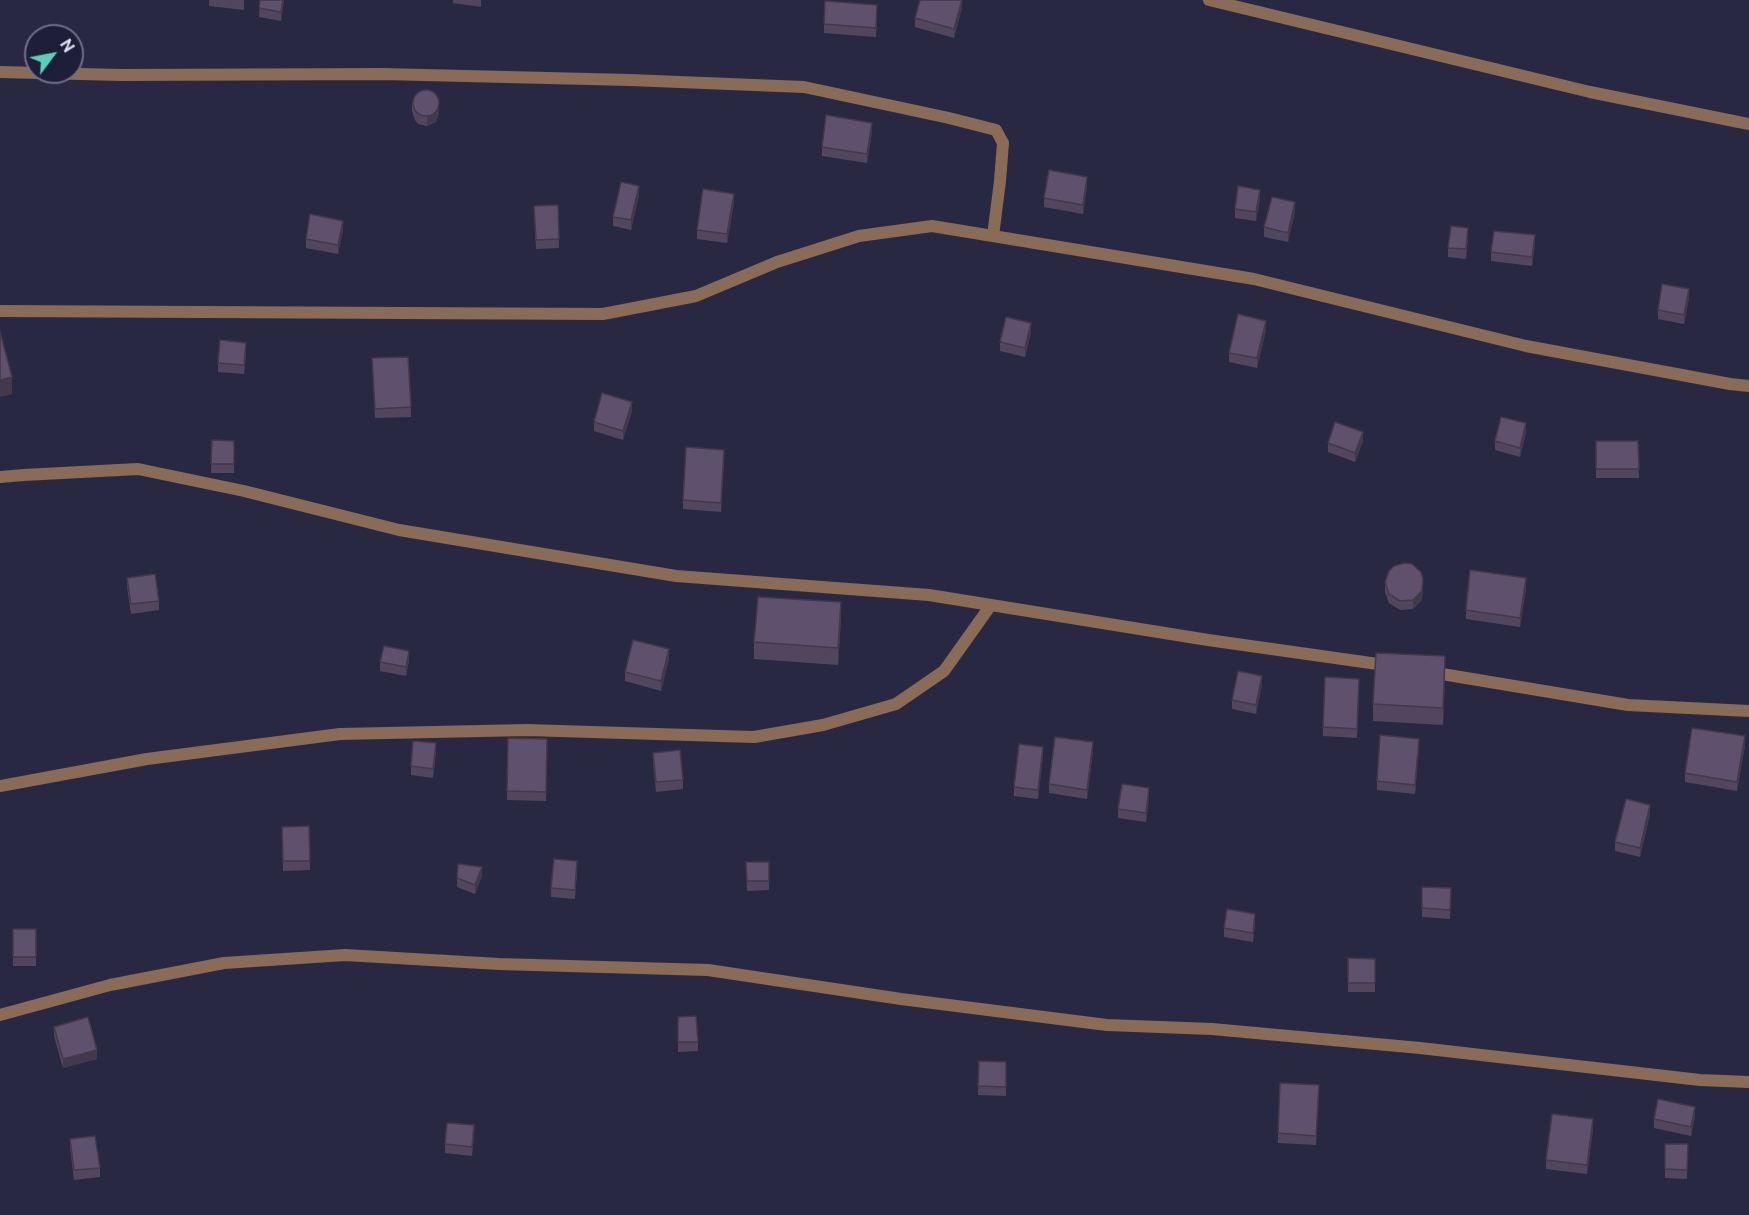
<!DOCTYPE html>
<html>
<head>
<meta charset="utf-8">
<style>
	body { margin:0 }
	#map { position:relative; width:1749px; height:1215px; overflow:hidden; background:#292843; font-family:Ubuntu,sans-serif }
	canvas { display:block }
	.north { position:absolute; left:24px; top:24px; width:60px; height:60px; box-sizing:border-box; background:#1f1e38; border:2px solid #6f6e85; border-radius:50%; rotate:58deg; font-size:16px; font-weight:700; line-height:24px; text-align:center; color:#e7e7f9 }
	.north::after { content:''; display:block; margin:auto; width:21px; height:27px; background:#5dceb9; clip-path:polygon(50% 0,100% 100%,50% 72%,0 100%) }
</style>
</head>
<body>
<div id="map">
<canvas width="1749" height="1215"></canvas>
<div class="north">N</div>
</div>
<script>
const g = document.querySelector('canvas').getContext('2d');
g.lineJoin = 'round';
function strokePath(path, color, width, dash) { g.strokeStyle = color; g.lineWidth = width; g.lineCap = dash ? 'butt' : 'round'; g.setLineDash(dash || []); g.stroke(path); }
function paint(path, color) { g.fillStyle = color; g.fill(path, 'evenodd'); }
strokePath(new Path2D(`
	M 1209,0 L 1590,92 L 1749,124
	M 0,72 L 121,75 L 383,74 L 630,80 L 804,87 L 949,118 L 996,130 L 1003,143 L 1000,181 L 993,236
	M 0,311 L 603,314 L 696,296 L 777,262 L 859,236 L 932,226 L 1254,279 L 1526,346 L 1730,384 L 1749,386
	M 0,477 L 24,475 L 138,469 L 244,491 L 399,530 L 676,576 L 929,595 L 1208,640 L 1392,666
	M 1430,672 L 1628,705 L 1749,711
	M 0,786 L 147,759 L 340,734 L 527,730 L 754,737 L 823,725 L 896,704 L 944,671 L 991,605
	M 0,1015 L 110,985 L 224,963 L 345,955 L 499,964 L 708,970 L 901,999 L 1107,1025 L 1212,1029 L 1420,1048 L 1700,1080 L 1749,1082`), '#8a6b58', 12);
paint(new Path2D(`
	M 209,0 L 244,0 L 244,10 L 209,6 Z
	M 260,0 L 284,0 L 281,21 L 259,17 Z
	M 453,0 L 481,0 L 481,7 L 453,3 Z
	M 877,5 L 876,37 L 824,33 L 824,24 Z
	M 962,8 L 954,38 L 915,27 L 915,18 Z
	M 412,102 L 439,114 L 436,122 L 427,126 L 418,124 L 415,120 L 412,111 Z
	M 872,132 L 867,163 L 822,156 L 822,147 Z
	M 1087,186 L 1083,214 L 1044,207 L 1044,198 Z
	M 639,195 L 631,230 L 613,226 L 613,217 Z
	M 1260,199 L 1256,221 L 1235,218 L 1235,209 Z
	M 734,203 L 727,243 L 697,239 L 697,230 Z
	M 558,205 L 559,248 L 536,249 L 534,206 Z
	M 1295,211 L 1288,242 L 1264,237 L 1264,227 Z
	M 343,230 L 338,254 L 306,248 L 306,239 Z
	M 1468,237 L 1466,259 L 1448,257 L 1448,248 Z
	M 1535,244 L 1532,266 L 1491,261 L 1491,252 Z
	M 1689,298 L 1684,324 L 1658,319 L 1658,310 Z
	M 1266,330 L 1257,368 L 1229,362 L 1229,353 Z
	M 1031,332 L 1025,357 L 1000,351 L 1000,342 Z
	M 246,353 L 244,374 L 218,372 L 218,363 Z
	M 372,358 L 411,407 L 411,417 L 375,418 Z
	M 632,411 L 623,440 L 594,431 L 594,422 Z
	M 1526,432 L 1520,457 L 1495,450 L 1495,441 Z
	M 212,440 L 234,441 L 234,473 L 211,473 Z
	M 1363,441 L 1355,462 L 1328,452 L 1328,443 Z
	M 1596,441 L 1638,441 L 1639,478 L 1596,478 Z
	M 724,459 L 721,512 L 683,509 L 683,500 Z
	M 127,578 L 159,601 L 159,610 L 131,614 L 127,587 Z
	M 1385,582 L 1423,588 L 1422,600 L 1413,609 L 1400,610 L 1389,603 L 1385,592 Z
	M 1526,588 L 1520,627 L 1466,619 L 1466,610 Z
	M 841,620 L 838,665 L 754,659 L 754,642 Z
	M 669,659 L 661,691 L 625,681 L 625,672 Z
	M 409,660 L 406,676 L 380,671 L 380,662 Z
	M 1445,673 L 1443,725 L 1373,721 L 1373,704 Z
	M 1262,685 L 1256,714 L 1232,709 L 1232,700 Z
	M 1359,688 L 1357,738 L 1323,736 L 1323,727 Z
	M 508,738 L 547,739 L 546,801 L 507,800 Z
	M 1745,745 L 1737,791 L 1685,782 L 1685,773 Z
	M 1419,748 L 1415,794 L 1377,790 L 1377,781 Z
	M 1093,751 L 1087,799 L 1049,793 L 1049,784 Z
	M 436,752 L 433,778 L 411,775 L 411,766 Z
	M 653,753 L 683,780 L 683,789 L 656,792 L 653,762 Z
	M 1043,756 L 1038,799 L 1014,796 L 1014,787 Z
	M 1149,798 L 1146,822 L 1118,818 L 1118,809 Z
	M 1650,814 L 1640,857 L 1615,851 L 1615,842 Z
	M 309,826 L 310,870 L 283,871 L 282,827 Z
	M 746,862 L 769,862 L 769,890 L 747,891 Z
	M 577,870 L 575,899 L 551,897 L 551,888 Z
	M 482,876 L 475,894 L 457,887 L 457,878 Z
	M 1422,887 L 1451,888 L 1450,919 L 1422,917 Z
	M 1255,923 L 1253,942 L 1224,937 L 1224,928 Z
	M 13,929 L 36,929 L 36,966 L 13,966 Z
	M 1348,958 L 1375,959 L 1375,992 L 1348,992 Z
	M 678,1017 L 698,1042 L 698,1051 L 678,1052 Z
	M 54,1027 L 97,1059 L 63,1068 L 54,1036 Z
	M 979,1061 L 1006,1062 L 1006,1096 L 978,1095 Z
	M 1319,1094 L 1316,1145 L 1278,1143 L 1278,1133 Z
	M 1695,1116 L 1691,1136 L 1654,1128 L 1654,1119 Z
	M 1593,1129 L 1587,1174 L 1546,1169 L 1546,1160 Z
	M 474,1134 L 472,1156 L 445,1153 L 445,1144 Z
	M 70,1139 L 100,1168 L 100,1177 L 74,1180 L 70,1148 Z
	M 1665,1144 L 1688,1144 L 1687,1179 L 1665,1178 Z`), '#52465e');
paint(new Path2D(`
	M 283,0 L 284,0 L 281,21 L 281,12 Z
	M 962,0 L 962,8 L 954,38 L 954,29 Z
	M 439,104 L 439,114 L 436,122 L 427,126 L 427,117 Z
	M 872,123 L 872,132 L 867,163 L 867,154 Z
	M 1087,177 L 1087,186 L 1083,214 L 1083,205 Z
	M 639,186 L 639,195 L 631,230 L 631,220 Z
	M 1260,190 L 1260,199 L 1256,221 L 1256,212 Z
	M 734,194 L 734,203 L 727,243 L 727,234 Z
	M 1295,202 L 1295,211 L 1288,242 L 1288,233 Z
	M 343,221 L 343,230 L 338,254 L 338,245 Z
	M 1535,235 L 1535,244 L 1532,266 L 1532,257 Z
	M 1689,289 L 1689,298 L 1684,324 L 1684,315 Z
	M 1266,321 L 1266,330 L 1257,368 L 1257,358 Z
	M 1031,323 L 1031,332 L 1025,357 L 1025,348 Z
	M 12,377 L 12,394 L 0,397 L 0,380 Z
	M 632,402 L 632,411 L 623,440 L 623,431 Z
	M 1526,423 L 1526,432 L 1520,457 L 1520,448 Z
	M 1363,432 L 1363,441 L 1355,462 L 1355,453 Z
	M 1526,578 L 1526,588 L 1520,627 L 1520,618 Z
	M 1423,579 L 1422,600 L 1413,609 L 1413,600 Z
	M 841,602 L 841,620 L 838,665 L 838,648 Z
	M 669,649 L 669,659 L 661,691 L 661,681 Z
	M 409,651 L 409,660 L 406,676 L 406,667 Z
	M 1445,656 L 1445,673 L 1443,725 L 1443,708 Z
	M 1262,676 L 1262,685 L 1256,714 L 1256,705 Z
	M 1745,736 L 1745,745 L 1737,791 L 1737,782 Z
	M 1419,739 L 1419,748 L 1415,794 L 1415,785 Z
	M 1093,742 L 1093,751 L 1087,799 L 1087,790 Z
	M 1043,747 L 1043,756 L 1038,799 L 1038,790 Z
	M 1149,788 L 1149,798 L 1146,822 L 1146,813 Z
	M 1650,805 L 1650,814 L 1640,857 L 1640,848 Z
	M 482,867 L 482,876 L 475,894 L 475,885 Z
	M 1255,914 L 1255,923 L 1253,942 L 1253,933 Z
	M 97,1050 L 97,1059 L 63,1068 L 63,1059 Z
	M 1695,1107 L 1695,1116 L 1691,1136 L 1691,1127 Z
	M 1593,1119 L 1593,1129 L 1587,1174 L 1587,1165 Z`), '#42394c');
const building = new Path2D(`
	M 260,0 L 283,0 L 281,12 L 259,8 Z
	M 920,0 L 962,0 L 954,29 L 915,18 Z
	M 825,1 L 877,5 L 876,28 L 824,24 Z
	M413 103a13 13 0 1 1 26 0a13 13 0 1 1-26 0Z
	M 826,115 L 872,123 L 867,154 L 822,147 Z
	M 1049,170 L 1087,177 L 1083,205 L 1044,198 Z
	M 621,182 L 639,186 L 631,220 L 613,217 Z
	M 1238,186 L 1260,190 L 1256,212 L 1235,209 Z
	M 703,189 L 734,194 L 727,234 L 697,230 Z
	M 1272,197 L 1295,202 L 1288,233 L 1264,227 Z
	M 558,205 L 559,239 L 536,240 L 534,206 Z
	M 310,214 L 343,221 L 338,245 L 306,239 Z
	M 1451,226 L 1468,228 L 1466,249 L 1448,248 Z
	M 1494,231 L 1535,235 L 1532,257 L 1491,252 Z
	M 1662,284 L 1689,289 L 1684,315 L 1658,310 Z
	M 1238,314 L 1266,321 L 1257,358 L 1229,353 Z
	M 1006,317 L 1031,323 L 1025,348 L 1000,342 Z
	M 0,332 L 12,377 L 0,380 Z
	M 220,340 L 246,343 L 244,365 L 218,363 Z
	M 408,357 L 411,407 L 375,409 L 372,358 Z
	M 602,393 L 632,402 L 623,431 L 594,422 Z
	M 1501,417 L 1526,423 L 1520,448 L 1495,441 Z
	M 1335,422 L 1363,432 L 1355,453 L 1328,443 Z
	M 212,440 L 234,441 L 234,464 L 211,464 Z
	M 1596,441 L 1638,441 L 1639,469 L 1596,469 Z
	M 686,447 L 724,450 L 721,503 L 683,500 Z
	M 1405,563 L 1412,564 L 1421,572 L 1423,579 L 1422,591 L 1413,600 L 1400,601 L 1389,594 L 1385,582 L 1389,571 L 1394,566 Z
	M 1470,570 L 1526,578 L 1520,618 L 1466,610 Z
	M 155,574 L 159,601 L 131,604 L 127,578 Z
	M 758,597 L 841,602 L 838,648 L 754,642 Z
	M 633,640 L 669,649 L 661,681 L 625,672 Z
	M 384,646 L 409,651 L 406,667 L 380,662 Z
	M 1376,653 L 1445,656 L 1443,708 L 1373,704 Z
	M 1238,671 L 1262,676 L 1256,705 L 1232,700 Z
	M 1325,677 L 1359,679 L 1357,729 L 1323,727 Z
	M 1692,728 L 1745,736 L 1737,782 L 1685,773 Z
	M 1380,735 L 1419,739 L 1415,785 L 1377,781 Z
	M 1055,737 L 1093,742 L 1087,790 L 1049,784 Z
	M 508,738 L 547,739 L 546,792 L 507,791 Z
	M 413,741 L 436,743 L 433,769 L 411,766 Z
	M 1019,744 L 1043,747 L 1038,790 L 1014,787 Z
	M 680,750 L 683,780 L 656,782 L 653,753 Z
	M 1122,784 L 1149,788 L 1146,813 L 1118,809 Z
	M 1626,799 L 1650,805 L 1640,848 L 1615,842 Z
	M 309,826 L 310,861 L 283,861 L 282,827 Z
	M 554,859 L 577,861 L 575,890 L 551,888 Z
	M 746,862 L 769,862 L 769,881 L 747,881 Z
	M 458,864 L 482,867 L 475,885 L 457,878 Z
	M 1422,887 L 1451,888 L 1450,910 L 1422,908 Z
	M 1227,909 L 1255,914 L 1253,933 L 1224,928 Z
	M 13,929 L 36,929 L 36,957 L 13,957 Z
	M 1348,958 L 1375,959 L 1375,983 L 1348,983 Z
	M 696,1016 L 698,1042 L 678,1042 L 678,1017 Z
	M 88,1017 L 97,1050 L 63,1059 L 54,1027 Z
	M 979,1061 L 1006,1062 L 1006,1087 L 978,1086 Z
	M 1280,1083 L 1319,1085 L 1316,1136 L 1278,1133 Z
	M 1658,1099 L 1695,1107 L 1691,1127 L 1654,1119 Z
	M 1552,1114 L 1593,1119 L 1587,1165 L 1546,1160 Z
	M 447,1123 L 474,1125 L 472,1147 L 445,1144 Z
	M 95,1136 L 100,1168 L 74,1170 L 70,1139 Z
	M 1665,1144 L 1688,1144 L 1687,1170 L 1665,1169 Z`);
paint(building, '#5f516d');
strokePath(building, '#42394c', 1.5);
</script>
</body>
</html>
